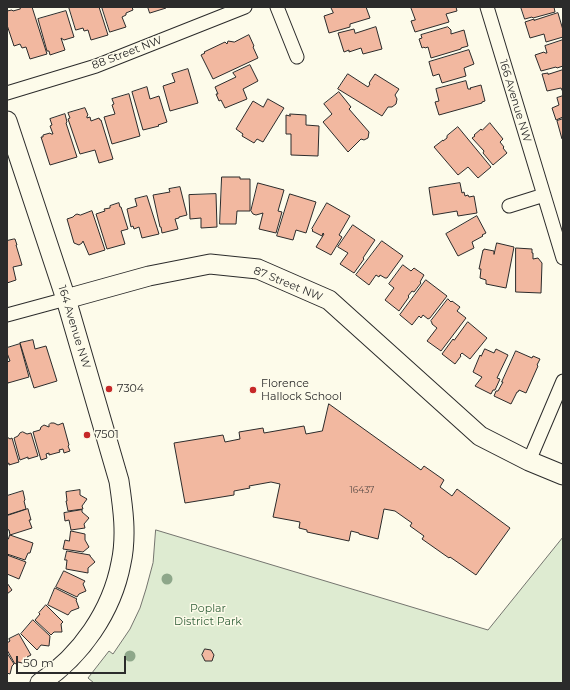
<!DOCTYPE html>
<html>
<head>
<meta charset="utf-8">
<style>
	body { margin:0 }
	#map { position:relative; width:570px; height:690px; overflow:hidden; background:#fdfbea; font-family:Montserrat,sans-serif }
	canvas { display:block }
	.frame { position:absolute; inset:0; border:8px solid #2b2b2b; pointer-events:none }
	.scale { position:absolute; left:16px; top:656px; width:110px; height:18px; box-sizing:border-box; border:2px solid #2b2b2b; border-top:0; padding-left:5px; font-size:12px; line-height:14px; white-space:nowrap; color:#2b2b2b; -webkit-text-stroke:3px #fdfbea; paint-order:stroke }
</style>
</head>
<body>
<div id="map">
<canvas width="570" height="690"></canvas>
<div class="frame"></div>
<div class="scale">50 m</div>
</div>
<script>
const g = document.querySelector('canvas').getContext('2d');
g.lineJoin = 'round';
function paint(path, color) { g.fillStyle = color; g.fill(path, 'evenodd'); }
function strokePath(path, color, width, dash) { g.strokeStyle = color; g.lineWidth = width; g.lineCap = dash ? 'butt' : 'round'; g.setLineDash(dash || []); g.stroke(path); }
function drawText(font, color, halo, rows, align = 'center') {
  g.font = font + ' Montserrat,sans-serif'; g.lineWidth = 3; g.setLineDash([]); g.textBaseline = 'middle'; g.strokeStyle = halo; g.fillStyle = color; for (const [text, x, y, turn = 0] of rows) {
    g.save(); g.translate(x, y); g.rotate((+turn || 0) * Math.PI / 180); g.textAlign = isNaN(turn) ? turn : align; if (halo) g.strokeText(text, 0, 0); g.fillText(text, 0, 0); g.restore();
  }
}
const green = new Path2D(`
	M 156,530 L 488,630 L 563,537 L 563,683 L 94,683 L 88,678 L 109,651 L 113,654 L 130,629 L 140,608 L 146,589 L 153,563 Z`);
paint(green, '#deebd1');
strokePath(green, '#74746e', 1);
const building = new Path2D(`
	M 20,7 L 32,7 L 47,54 L 30,59 L 26,47 L 22,48 L 20,44 L 14,46 L 7,25 L 7,11 L 12,10 L 13,11 L 20,9 Z
	M 69,7 L 99,7 L 108,35 L 91,40 L 88,30 L 84,31 L 83,28 L 76,30 Z
	M 102,7 L 132,7 L 133,10 L 126,13 L 126,15 L 122,17 L 126,27 L 110,32 Z
	M 148,7 L 166,7 L 166,8 L 150,13 Z
	M 331,7 L 366,7 L 370,18 L 350,24 L 350,27 L 329,33 L 324,16 L 333,13 Z
	M 411,7 L 456,7 L 457,11 L 446,14 L 449,22 L 415,32 L 411,21 L 415,20 Z
	M 521,7 L 554,7 L 555,12 L 533,18 L 532,17 L 525,19 Z
	M 66,11 L 74,37 L 64,40 L 61,38 L 65,50 L 50,55 L 49,51 L 47,51 L 38,19 Z
	M 558,13 L 563,30 L 563,37 L 546,42 L 544,34 L 530,38 L 525,22 L 534,19 L 534,20 Z
	M 376,27 L 382,49 L 363,54 L 361,48 L 349,52 L 349,50 L 344,52 L 338,33 L 354,29 L 355,33 Z
	M 448,27 L 451,30 L 451,34 L 464,30 L 468,46 L 461,48 L 461,49 L 431,58 L 428,47 L 425,48 L 424,47 L 422,48 L 419,39 L 422,38 L 421,35 Z
	M 249,35 L 254,46 L 253,47 L 258,58 L 213,79 L 201,55 L 205,53 L 204,52 L 225,42 L 227,44 L 228,41 L 234,42 Z
	M 563,40 L 563,66 L 557,68 L 556,67 L 541,71 L 535,55 L 544,52 L 545,53 L 547,53 L 545,46 Z
	M 469,50 L 474,64 L 464,68 L 466,76 L 442,83 L 439,74 L 433,76 L 429,62 Z
	M 250,65 L 258,81 L 243,89 L 247,99 L 225,108 L 221,100 L 219,101 L 216,94 L 218,94 L 215,87 L 236,77 L 233,73 Z
	M 188,69 L 198,103 L 170,111 L 163,86 L 175,82 L 172,74 Z
	M 563,70 L 563,92 L 561,88 L 547,91 L 542,74 L 548,73 L 548,74 Z
	M 348,74 L 368,87 L 370,84 L 369,83 L 375,74 L 399,89 L 395,95 L 397,99 L 396,104 L 392,107 L 388,107 L 382,116 L 338,89 Z
	M 466,81 L 468,89 L 471,89 L 470,88 L 481,85 L 485,101 L 482,102 L 482,103 L 439,115 L 435,102 L 439,101 L 436,89 Z
	M 147,87 L 150,99 L 159,96 L 167,122 L 158,125 L 159,126 L 143,130 L 132,92 Z
	M 339,92 L 351,107 L 349,109 L 369,132 L 368,138 L 364,140 L 361,139 L 348,152 L 323,122 L 332,114 L 324,104 Z
	M 129,94 L 140,136 L 112,144 L 104,117 L 115,114 L 112,105 L 114,104 L 112,99 Z
	M 563,96 L 563,117 L 556,120 L 552,108 L 559,105 L 557,98 Z
	M 268,99 L 284,108 L 263,142 L 257,139 L 254,143 L 242,136 L 243,134 L 236,129 L 253,101 L 263,107 Z
	M 85,108 L 88,115 L 87,116 L 87,118 L 90,117 L 91,121 L 99,118 L 100,120 L 101,120 L 113,159 L 99,163 L 95,150 L 80,154 L 68,119 L 70,118 L 68,113 Z
	M 65,114 L 67,122 L 66,123 L 77,157 L 50,165 L 41,137 L 43,137 L 43,135 L 50,133 L 51,134 L 53,134 L 50,126 L 52,125 L 50,119 Z
	M 290,114 L 306,115 L 306,125 L 319,126 L 318,156 L 291,155 L 291,134 L 286,134 L 286,115 L 290,116 Z
	M 563,119 L 563,139 L 562,139 L 557,121 Z
	M 490,123 L 503,139 L 500,142 L 504,147 L 503,148 L 507,153 L 493,165 L 483,153 L 484,151 L 472,138 L 475,136 L 474,135 L 481,129 L 482,130 Z
	M 458,127 L 491,167 L 478,178 L 468,167 L 458,175 L 434,147 L 443,140 L 443,141 L 447,138 L 447,136 Z
	M 222,177 L 240,177 L 240,179 L 250,179 L 250,211 L 237,211 L 236,224 L 220,224 Z
	M 258,183 L 284,190 L 278,211 L 282,212 L 276,233 L 259,229 L 263,213 L 256,215 L 253,214 L 251,211 Z
	M 460,183 L 462,193 L 464,192 L 465,196 L 468,195 L 469,197 L 474,196 L 477,213 L 458,216 L 457,211 L 433,215 L 429,188 Z
	M 180,187 L 187,215 L 179,217 L 179,218 L 175,219 L 178,229 L 162,233 L 161,227 L 160,227 L 153,195 L 170,192 L 169,189 Z
	M 216,194 L 217,227 L 201,228 L 201,218 L 190,219 L 189,195 Z
	M 290,194 L 316,202 L 306,233 L 296,230 L 293,240 L 277,236 Z
	M 147,196 L 159,234 L 142,238 L 139,227 L 134,229 L 133,226 L 131,227 L 127,209 L 137,206 L 135,199 Z
	M 119,203 L 120,207 L 121,207 L 128,229 L 121,231 L 125,244 L 107,249 L 96,214 L 105,211 L 104,209 L 110,208 L 110,206 Z
	M 327,203 L 350,216 L 339,235 L 342,237 L 331,255 L 316,247 L 324,234 L 323,233 L 322,236 L 312,231 L 313,230 L 312,229 Z
	M 92,211 L 105,250 L 89,255 L 83,241 L 82,243 L 79,245 L 74,243 L 67,219 L 73,217 L 75,215 L 77,214 L 80,215 Z
	M 477,216 L 486,233 L 482,235 L 483,236 L 472,242 L 474,248 L 458,256 L 446,234 Z
	M 353,225 L 375,240 L 363,258 L 364,259 L 354,273 L 340,264 L 348,253 L 338,247 Z
	M 14,239 L 15,239 L 17,245 L 16,245 L 22,265 L 13,267 L 16,280 L 7,283 L 7,241 Z
	M 382,241 L 403,256 L 387,278 L 385,278 L 380,275 L 379,277 L 376,275 L 369,285 L 356,275 Z
	M 497,243 L 514,247 L 506,288 L 486,284 L 486,280 L 480,278 L 481,269 L 479,269 L 483,250 L 484,250 L 484,249 L 494,251 L 494,254 Z
	M 516,248 L 532,249 L 532,253 L 533,253 L 533,259 L 538,258 L 542,263 L 541,293 L 516,292 Z
	M 403,265 L 411,271 L 414,268 L 424,275 L 420,282 L 421,283 L 414,292 L 412,291 L 408,296 L 409,297 L 399,311 L 385,300 L 394,288 L 389,284 Z
	M 426,280 L 447,296 L 430,318 L 428,319 L 423,315 L 421,318 L 419,316 L 412,325 L 400,315 Z
	M 448,299 L 451,302 L 452,301 L 460,307 L 457,311 L 466,318 L 441,351 L 427,341 L 437,328 L 432,324 L 432,323 L 431,321 Z
	M 468,322 L 487,338 L 470,359 L 462,353 L 460,355 L 461,356 L 455,364 L 442,354 L 453,339 L 454,340 Z
	M 33,340 L 35,349 L 46,346 L 57,381 L 34,388 L 20,343 Z
	M 20,344 L 29,377 L 8,383 L 7,380 L 7,362 L 10,361 L 7,353 L 7,348 Z
	M 485,349 L 494,353 L 496,349 L 508,355 L 497,378 L 500,379 L 495,390 L 493,390 L 491,394 L 475,386 L 482,377 L 473,372 L 480,355 L 481,356 Z
	M 516,351 L 532,358 L 533,356 L 540,359 L 537,365 L 538,366 L 526,393 L 519,390 L 518,392 L 517,392 L 511,404 L 494,396 L 496,391 L 498,391 L 503,382 L 502,382 Z
	M 329,404 L 421,470 L 424,466 L 444,480 L 440,487 L 452,496 L 457,489 L 510,528 L 476,575 L 450,557 L 449,558 L 422,539 L 424,536 L 410,526 L 412,523 L 395,511 L 384,509 L 378,539 L 359,534 L 359,533 L 351,531 L 349,541 L 307,532 L 307,530 L 299,528 L 300,522 L 273,517 L 280,484 L 271,482 L 249,486 L 250,488 L 234,491 L 234,495 L 185,503 L 174,443 L 223,435 L 225,442 L 240,439 L 239,432 L 263,428 L 264,433 L 304,426 L 306,434 L 322,431 Z
	M 51,423 L 54,423 L 58,425 L 63,423 L 69,445 L 68,446 L 70,451 L 64,453 L 63,449 L 59,450 L 60,452 L 49,455 L 49,453 L 46,454 L 47,458 L 41,460 L 33,432 L 40,430 L 41,427 L 44,425 L 49,427 L 49,425 Z
	M 23,432 L 27,434 L 31,433 L 38,456 L 28,459 L 28,457 L 20,460 L 14,438 L 18,436 L 20,433 Z
	M 7,437 L 10,439 L 12,438 L 19,462 L 9,465 L 9,463 L 7,464 Z
	M 80,490 L 80,495 L 87,499 L 82,506 L 83,509 L 68,511 L 66,501 L 67,501 L 66,492 Z
	M 23,491 L 25,500 L 24,501 L 26,509 L 7,515 L 7,496 Z
	M 28,509 L 31,520 L 29,520 L 32,528 L 10,535 L 9,530 L 7,529 L 7,516 Z
	M 82,510 L 82,512 L 89,518 L 84,524 L 85,528 L 71,530 L 69,520 L 65,521 L 64,513 Z
	M 71,531 L 85,534 L 85,540 L 89,547 L 83,552 L 63,549 L 65,540 L 69,541 Z
	M 10,535 L 33,543 L 30,553 L 28,553 L 25,560 L 7,554 L 7,539 L 8,539 Z
	M 67,551 L 90,555 L 90,556 L 95,562 L 88,568 L 88,573 L 66,569 L 67,560 L 65,560 Z
	M 7,555 L 26,562 L 19,579 L 7,574 Z
	M 64,571 L 85,581 L 83,584 L 86,591 L 79,594 L 77,597 L 56,587 Z
	M 7,583 L 12,590 L 7,594 Z
	M 55,588 L 77,599 L 76,600 L 79,608 L 71,611 L 68,615 L 48,605 Z
	M 46,605 L 63,622 L 61,624 L 62,632 L 54,632 L 51,635 L 35,620 L 40,614 L 39,613 Z
	M 33,620 L 50,636 L 49,646 L 41,645 L 37,650 L 21,634 Z
	M 19,634 L 31,655 L 27,657 L 26,664 L 18,662 L 15,664 L 7,650 L 7,643 L 10,641 L 9,639 Z
	M 205,649 L 211,650 L 214,655 L 212,661 L 205,661 L 202,655 Z
	M 7,653 L 14,664 L 12,666 L 10,674 L 7,673 Z`);
paint(building, '#f2b8a0');
strokePath(building, '#2b2b2b', 1);
const street = new Path2D(`
	M 277,7 L 297,57
	M 487,7 L 563,258
	M 7,93 L 96,66 L 245,7
	M 509,206 L 544,195
	M 7,315 L 66,299
	M 529,461 L 563,381`);
const secondary = new Path2D(`
	M 7,121 L 66,299 L 119,481 C 123,508 127,536 121,563 C 112,611 81,656 40,683
	M 66,299 L 149,276 L 210,264 L 258,269 L 329,300 L 480,436 L 529,461 L 563,475`);
strokePath(street, '#2b2b2b', 15);
strokePath(secondary, '#2b2b2b', 21);
strokePath(street, '#fdfbea', 13);
strokePath(secondary, '#fdfbea', 19);
g.fillStyle = '#8ea78a';
for (const [x, y] of [
	[167,579],
	[130,656]
]) { g.beginPath(); g.arc(x, y, 5.5, 0, 2 * Math.PI); g.fill(); }
for (const [x, y, r, color] of [
	[109,389,4,"#c62828"],
	[253,390,4,"#c62828"],
	[87,435,4,"#c62828"]
]) { const dot = new Path2D(); dot.arc(x, y, r, 0, 2 * Math.PI); g.fillStyle = color; g.fill(dot); strokePath(dot, '#fdfbea', 1.5); }
drawText('9px', '#5d4e48', null, [
	["16437",362,490]
]);
drawText('11px', '#2b2b2b', '#fdfbea', [
	["88 Street NW",127,53,-21],
	["166 Avenue NW",515,101,73],
	["87 Street NW",288,284,22],
	["164 Avenue NW",74,327,73]
]);
drawText('11px', '#2b2b2b', '#fdfbea', [
	["Florence",261,384],
	["Hallock School",261,397],
	["7304",117,389],
	["7501",95,435]
], 'left');
drawText('11px', '#34623c', '#fdfbea', [
	["Poplar",208,609],
	["District Park",208,622]
]);
</script>
</body>
</html>
